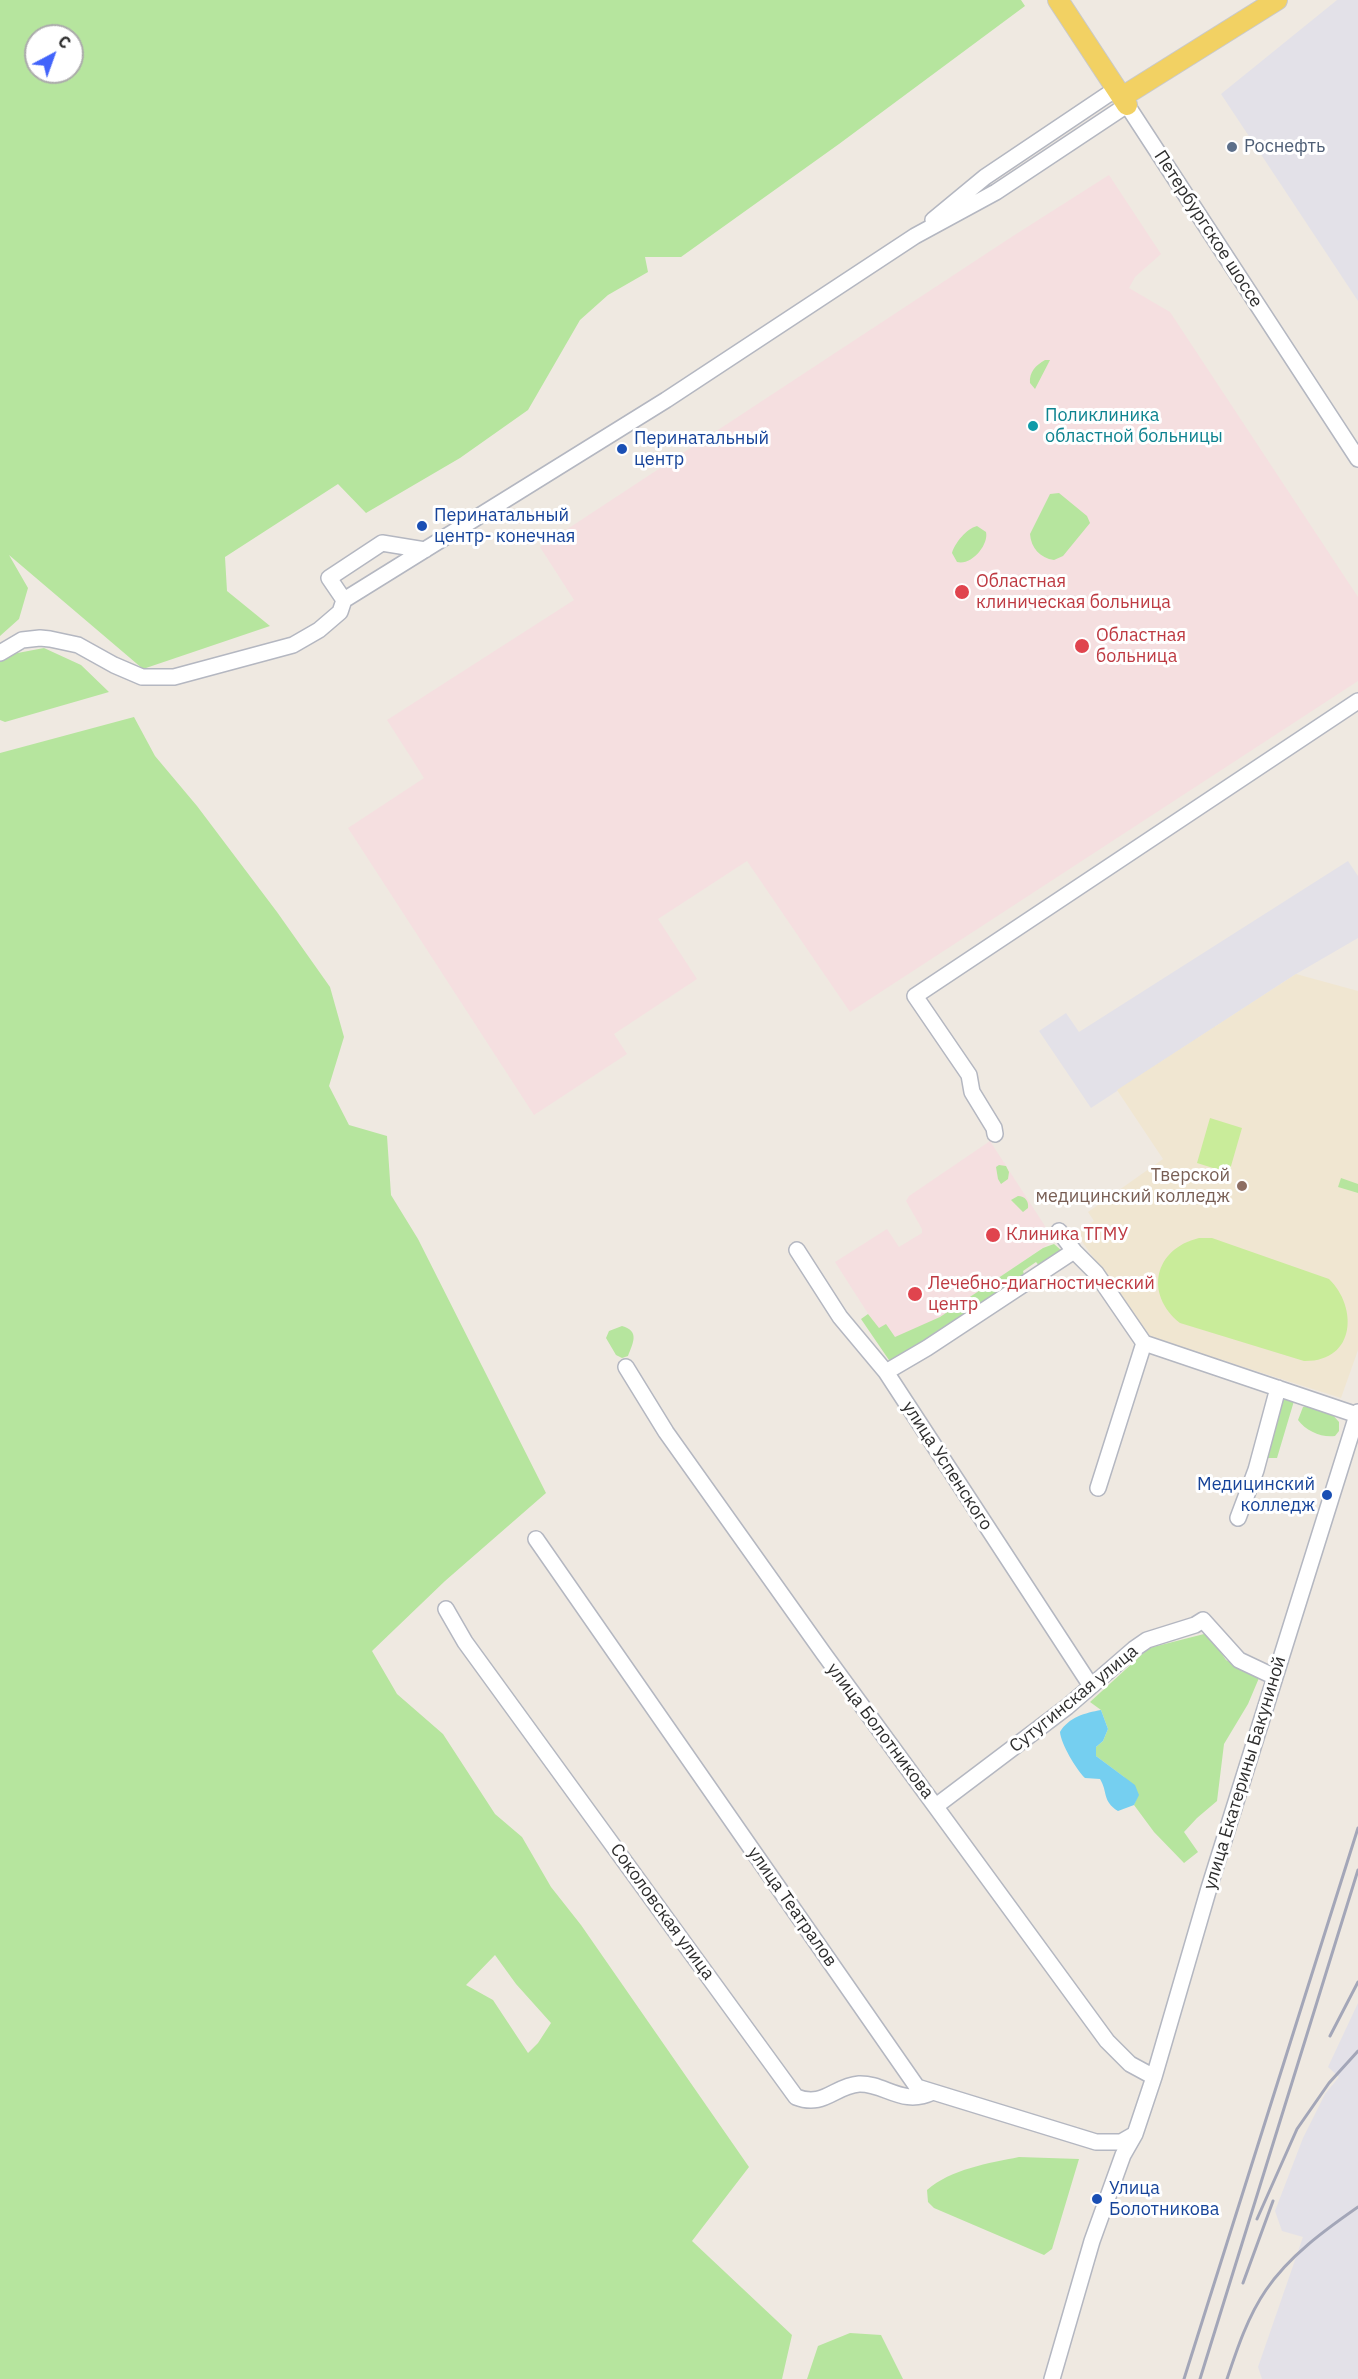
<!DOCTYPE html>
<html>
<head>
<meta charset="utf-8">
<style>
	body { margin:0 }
	#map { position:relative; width:1358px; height:2379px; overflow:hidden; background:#efe9e1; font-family:"IBM Plex Sans",sans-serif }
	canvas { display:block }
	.north { position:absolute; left:24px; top:24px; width:60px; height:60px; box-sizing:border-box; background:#fff; border:2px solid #ababab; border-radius:50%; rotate:41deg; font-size:16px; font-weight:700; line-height:24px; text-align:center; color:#2e2e2e }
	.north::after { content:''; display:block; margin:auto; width:21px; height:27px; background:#4264fb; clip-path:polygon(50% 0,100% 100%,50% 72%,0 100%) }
</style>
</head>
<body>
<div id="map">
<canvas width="1358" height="2379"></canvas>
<div class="north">С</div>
</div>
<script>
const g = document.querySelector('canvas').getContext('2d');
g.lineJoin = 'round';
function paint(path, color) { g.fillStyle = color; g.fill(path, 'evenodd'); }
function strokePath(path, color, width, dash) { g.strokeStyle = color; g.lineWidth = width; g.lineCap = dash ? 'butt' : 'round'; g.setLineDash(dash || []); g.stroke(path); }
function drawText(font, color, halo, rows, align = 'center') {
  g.font = font + ' "IBM Plex Sans",sans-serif'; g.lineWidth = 6; g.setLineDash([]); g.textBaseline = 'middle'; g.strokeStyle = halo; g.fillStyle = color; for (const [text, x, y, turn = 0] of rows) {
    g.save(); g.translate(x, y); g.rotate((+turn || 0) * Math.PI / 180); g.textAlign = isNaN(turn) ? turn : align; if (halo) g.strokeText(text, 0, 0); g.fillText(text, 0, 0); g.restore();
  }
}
paint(new Path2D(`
	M 1337,0 L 1358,0 L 1358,301 L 1221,94 Z
	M 1348,861 L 1358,876 L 1358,938 L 1296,974 L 1091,1108 L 1039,1031 L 1066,1013 L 1079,1032 Z
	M 1358,2003 L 1358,2379 L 1262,2379 L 1258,2367 L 1303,2237 L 1282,2231 L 1275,2211 L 1303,2138 L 1325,2094 L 1339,2077 L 1328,2067 Z`), '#e3e1e8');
paint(new Path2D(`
	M 1296,974 L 1358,991 L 1358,1350 L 1341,1398 L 1149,1337 L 1076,1233 L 1094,1221 L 1088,1212 L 1163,1159 L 1117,1090 Z`), '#f0e6d1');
paint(new Path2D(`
	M 1109,175 L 1161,254 L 1135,277 L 1129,288 L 1170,312 L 1358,597 L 1358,681 L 850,1012 L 747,861 L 658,919 L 697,979 L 614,1034 L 627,1054 L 534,1115 L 348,828 L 424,778 L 387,720 L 574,600 L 540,547 L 1013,236 Z
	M 990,1141 L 1054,1240 L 892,1351 L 835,1262 L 887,1229 L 899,1247 L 922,1233 L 922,1229 L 906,1201 L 909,1196 Z`), '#f5dfe0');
paint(new Path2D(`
	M 0,0 L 1021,0 L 1025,6 L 839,144 L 681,257 L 645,257 L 648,272 L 608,295 L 580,320 L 528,410 L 460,458 L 366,513 L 338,484 L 225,557 L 227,591 L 270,626 L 143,669 L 9,555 L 28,588 L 19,619 L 0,636 ZM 36,36 L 72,36 L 72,72 L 36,72 Z
	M 1045,360 L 1050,360 L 1035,389 L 1030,383 C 1029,372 1036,365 1045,360 Z
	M 1059,493 L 1087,516 L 1090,523 L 1063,556 L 1054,560 C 1040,558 1031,548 1030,534 L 1050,494 Z
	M 977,526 L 986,532 C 989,545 971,566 957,562 L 952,553 C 955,543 966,529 977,526 Z
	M 44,648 L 81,665 L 109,692 L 5,722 L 0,720 L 0,662 L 7,655 Z
	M 134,717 L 155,756 L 197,806 L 277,912 L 330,987 L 344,1037 L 329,1086 L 349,1125 L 387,1136 L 391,1195 L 418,1239 L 546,1493 L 445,1581 L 372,1651 L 397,1694 L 443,1734 L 495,1814 L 522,1837 L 551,1887 L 581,1925 L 749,2167 L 692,2241 L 792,2335 L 782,2379 L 0,2379 L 0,753 ZM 495,1955 L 516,1984 L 551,2023 L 538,2043 L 528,2053 L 493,2000 L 466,1985 Z
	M 999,1165 L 1006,1166 L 1009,1172 L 1008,1179 L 1001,1184 L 998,1179 L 996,1167 Z
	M 1341,1178 L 1358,1184 L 1358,1193 L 1338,1187 Z
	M 1018,1196 C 1025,1196 1029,1201 1028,1208 L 1023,1212 L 1011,1200 Z
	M 1054,1244 L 1062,1251 L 1041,1268 L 1036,1262 L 1023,1271 L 1025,1278 L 891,1363 L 861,1319 L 868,1314 L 879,1328 L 886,1324 L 895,1337 L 940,1317 L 1043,1248 Z
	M 622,1326 C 640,1331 633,1343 628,1356 L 622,1358 L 616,1355 L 606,1338 L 609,1331 Z
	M 1280,1397 L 1294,1401 L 1277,1458 L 1263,1458 Z
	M 1308,1406 L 1331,1413 L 1339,1422 L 1339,1431 L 1335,1436 C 1322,1438 1306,1431 1298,1420 L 1303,1407 Z
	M 1208,1633 L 1226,1660 L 1259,1678 L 1248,1704 L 1224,1744 L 1217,1801 L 1197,1818 L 1184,1832 L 1198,1852 L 1184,1863 L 1154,1832 L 1134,1805 L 1138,1795 L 1124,1777 L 1096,1756 L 1096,1747 L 1103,1741 L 1108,1729 L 1101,1710 L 1090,1702 L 1149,1648 Z
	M 1019,2157 L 1079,2159 L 1052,2249 L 1044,2255 L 934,2208 L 928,2202 L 927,2190 C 951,2169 989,2163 1019,2157 Z
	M 850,2333 L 881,2335 L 903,2379 L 807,2379 L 818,2346 Z`), '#b6e59e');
paint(new Path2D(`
	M 1210,1118 L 1242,1128 L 1229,1173 L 1197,1163 Z
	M 1199,1238 L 1212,1238 L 1329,1279 C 1358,1307 1356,1362 1304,1361 L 1180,1323 C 1144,1294 1154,1249 1199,1238 Z`), '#c9ec9a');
paint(new Path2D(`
	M 1101,1710 L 1108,1729 L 1103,1741 L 1096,1747 L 1096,1756 L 1135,1785 L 1139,1795 L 1134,1805 L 1118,1811 C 1102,1801 1108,1792 1100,1779 L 1085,1778 C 1076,1769 1061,1744 1060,1732 C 1069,1717 1085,1713 1101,1710 Z`), '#75cff0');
const minor = new Path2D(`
	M 933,220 L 985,177 L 1116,89
	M 425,550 L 382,543 L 329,578 L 344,600 L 666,400 L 915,236 L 996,192 L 1127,105 L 1358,459
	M 0,653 L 22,640 L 40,638 L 50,639 L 78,645 L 114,665 L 142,677 L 174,677 L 293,645 L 319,630 L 340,612 L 344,600
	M 995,1134 L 994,1128 L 972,1092 L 969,1075 L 915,996 L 1358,701
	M 1059,1231 L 1074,1251 L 1096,1273 L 1144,1343 L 1357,1415
	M 797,1250 L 840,1317 L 886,1372 L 1091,1686
	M 626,1367 L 666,1432 L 824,1654 L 1107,2041 L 1130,2064 L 1154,2077
	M 886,1372 L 927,1348 L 1074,1251
	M 1098,1488 L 1144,1343
	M 1238,1518 L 1256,1470 L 1278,1388
	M 536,1539 L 917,2087 L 1096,2142 L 1121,2142 L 1135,2134
	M 446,1609 L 465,1642 L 796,2097 C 824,2108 834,2086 859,2084 C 885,2083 902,2107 933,2092
	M 936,1806 L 1067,1707 L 1134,1649 L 1147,1640 L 1195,1625 L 1203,1620 L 1239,1660 L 1275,1677
	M 1052,2379 L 1092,2241 L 1123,2155 L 1135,2134 L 1154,2077 L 1209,1888 L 1358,1412`);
const major = new Path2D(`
	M 1058,0 L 1127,105
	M 1122,97 L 1277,0`);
strokePath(minor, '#b4b7c1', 18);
strokePath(major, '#c9c9c9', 22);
strokePath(minor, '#fff', 15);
strokePath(major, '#f2d163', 20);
strokePath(new Path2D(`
	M 1330,2036 L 1358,1982
	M 1257,2219 L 1297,2129 L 1329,2083 L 1358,2051
	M 1243,2283 L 1273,2201
	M 1184,2379 L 1358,1828
	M 1200,2379 L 1358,1870
	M 1227,2379 C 1237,2349 1248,2316 1266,2290 C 1289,2256 1325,2230 1358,2207`), '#a3a6b8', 3);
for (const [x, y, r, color] of [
	[1232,147,6,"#5c6f8a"],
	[1033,426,6,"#0f9aa8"],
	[622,449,6,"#1a4fb4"],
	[422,526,6,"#1a4fb4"],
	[962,592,8,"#e0444e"],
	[1082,646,8,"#e0444e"],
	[1242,1186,6,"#8d6e63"],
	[993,1235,8,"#e0444e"],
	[915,1294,8,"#e0444e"],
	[1327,1495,6,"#1a4fb4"],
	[1097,2199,6,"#1a4fb4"]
]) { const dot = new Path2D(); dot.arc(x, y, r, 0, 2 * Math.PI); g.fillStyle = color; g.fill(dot); strokePath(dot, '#fff', 2); }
drawText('18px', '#4e5e75', '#fff', [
	["Роснефть",1244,147]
], 'left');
drawText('18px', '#2e2e2e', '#fff', [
	["Петербургское шоссе",1208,229,57],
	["улица Успенского",947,1466,57],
	["Сутугинская улица",1074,1699,-39],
	["улица Болотникова",880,1731,53],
	["улица Екатерины Бакуниной",1245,1773,-73],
	["улица Театралов",792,1907,55],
	["Соколовская улица",662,1912,54]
]);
drawText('18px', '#0d838f', '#fff', [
	["Поликлиника",1045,416],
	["областной больницы",1045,437]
], 'left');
drawText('18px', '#164399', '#fff', [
	["Перинатальный",634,439],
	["центр",634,460],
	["Перинатальный",434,516],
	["центр- конечная",434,537],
	["Медицинский",1315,1485,"right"],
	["колледж",1315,1506,"right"],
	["Улица",1109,2189],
	["Болотникова",1109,2210]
], 'left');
drawText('18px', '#be3a42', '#fff', [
	["Областная",976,582],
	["клиническая больница",976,603],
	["Областная",1096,636],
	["больница",1096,657],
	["Клиника ТГМУ",1006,1235],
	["Лечебно-диагностический",928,1284],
	["центр",928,1305]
], 'left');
drawText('18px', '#785e54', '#fff', [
	["Тверской",1230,1176],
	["медицинский колледж",1230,1197]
], 'right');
</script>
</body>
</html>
